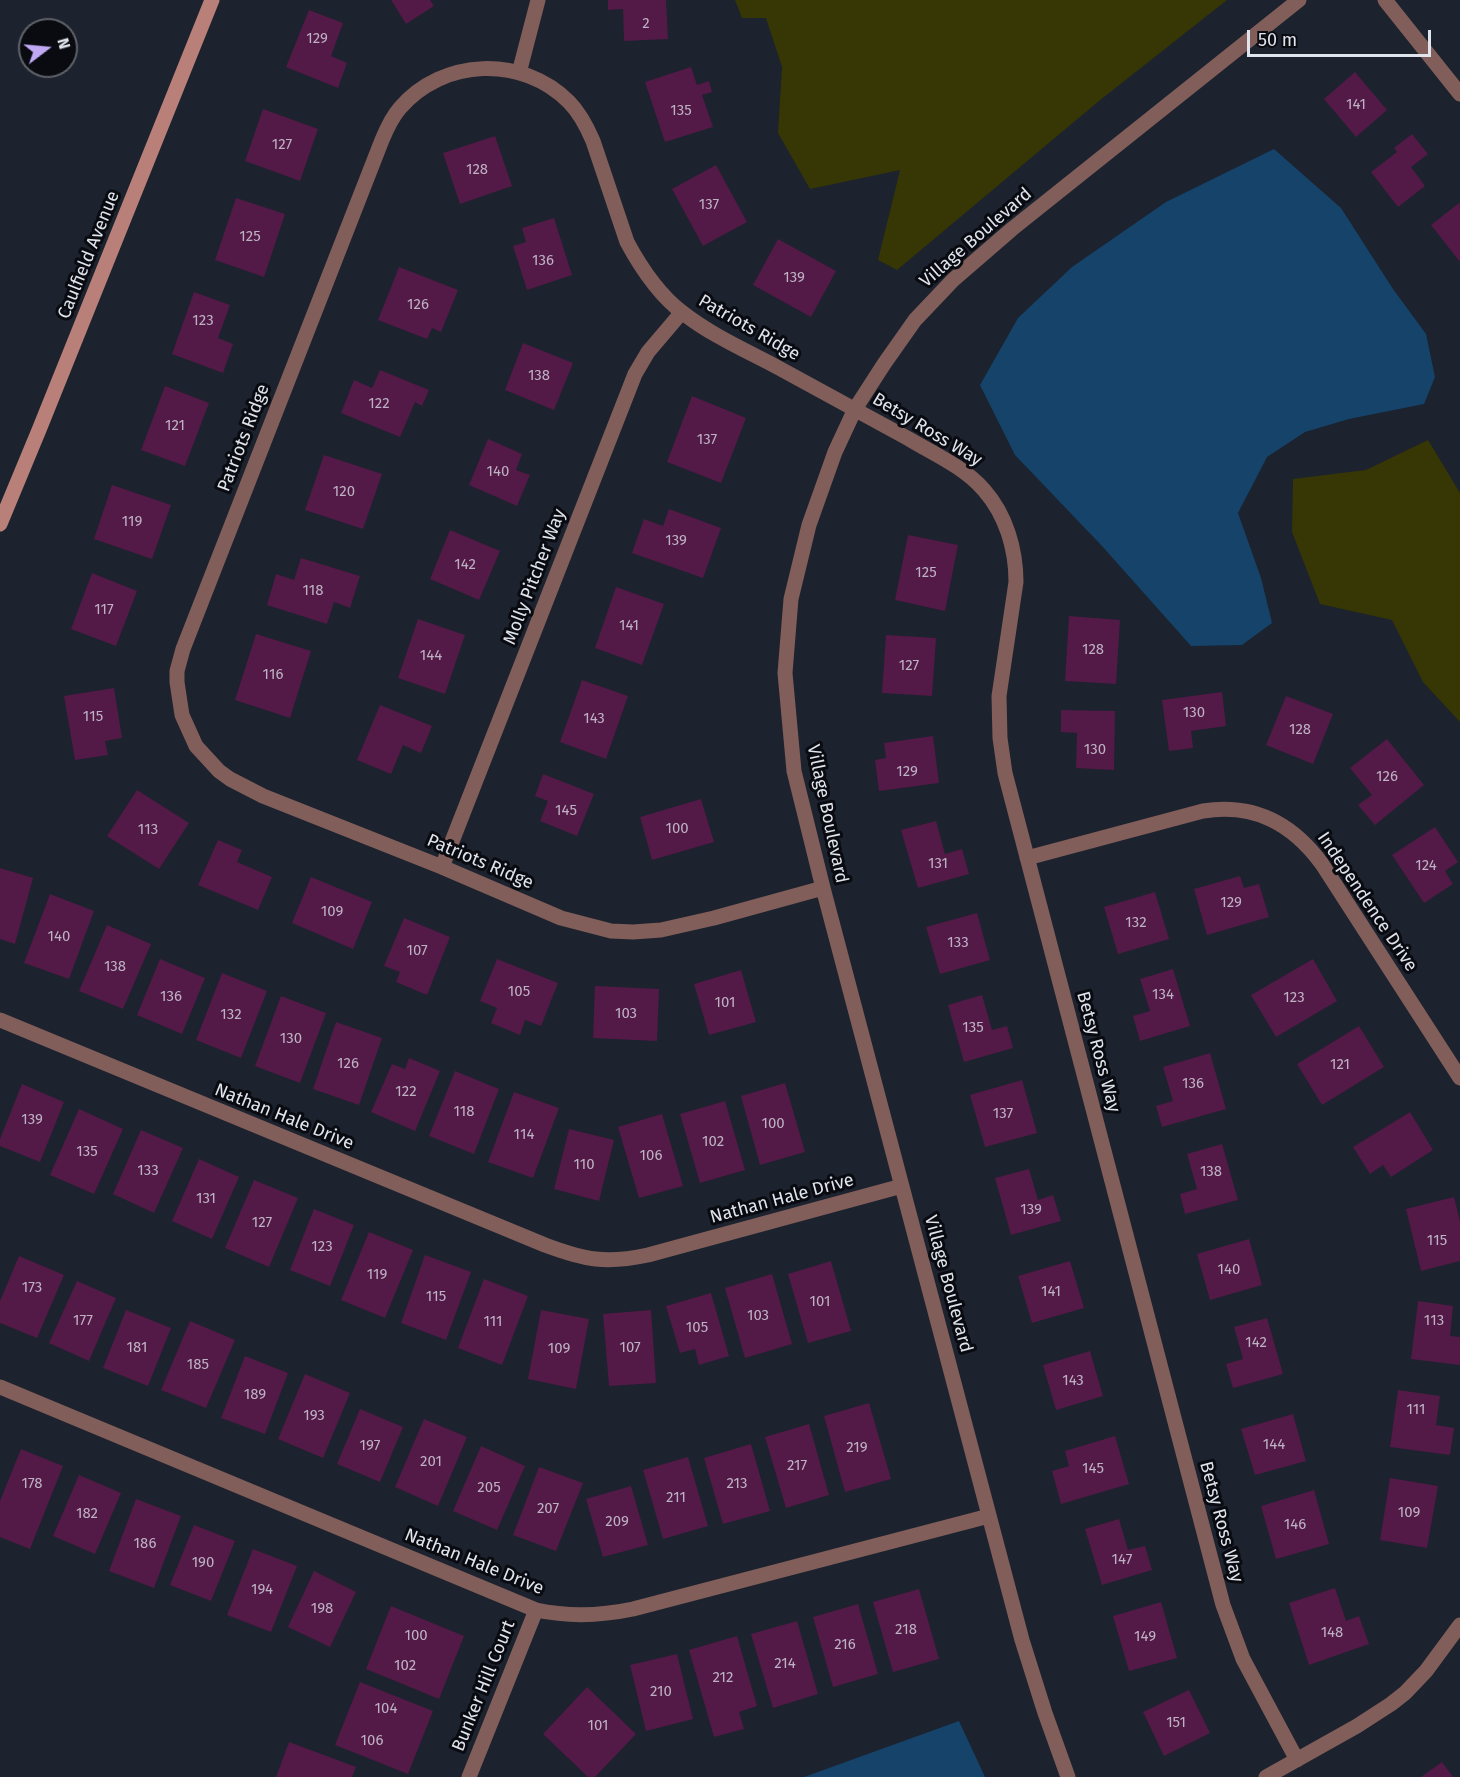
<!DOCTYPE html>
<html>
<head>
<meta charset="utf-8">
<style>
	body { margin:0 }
	#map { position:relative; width:1460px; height:1777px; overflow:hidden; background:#1c222e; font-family:"Fira Sans",sans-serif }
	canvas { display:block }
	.north { position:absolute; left:18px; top:18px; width:60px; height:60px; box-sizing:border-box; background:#090b11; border:2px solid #5f6269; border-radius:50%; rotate:74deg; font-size:16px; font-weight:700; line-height:24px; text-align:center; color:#e0e4ed }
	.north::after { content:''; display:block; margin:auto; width:21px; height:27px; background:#c1a8f3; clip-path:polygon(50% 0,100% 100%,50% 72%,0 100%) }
	.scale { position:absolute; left:1247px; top:30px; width:184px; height:27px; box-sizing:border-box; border:3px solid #e0e4ed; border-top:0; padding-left:8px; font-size:18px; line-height:21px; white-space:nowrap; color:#e0e4ed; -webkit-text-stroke:4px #090b11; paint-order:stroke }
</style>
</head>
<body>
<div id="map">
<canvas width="1460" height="1777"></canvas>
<div class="north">N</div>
<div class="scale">50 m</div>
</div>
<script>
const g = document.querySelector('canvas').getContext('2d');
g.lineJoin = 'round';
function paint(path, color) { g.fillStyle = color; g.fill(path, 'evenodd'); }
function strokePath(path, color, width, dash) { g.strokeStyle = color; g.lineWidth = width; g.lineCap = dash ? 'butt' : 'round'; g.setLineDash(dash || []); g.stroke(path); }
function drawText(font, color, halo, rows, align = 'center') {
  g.font = font + ' "Fira Sans",sans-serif'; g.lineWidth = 6; g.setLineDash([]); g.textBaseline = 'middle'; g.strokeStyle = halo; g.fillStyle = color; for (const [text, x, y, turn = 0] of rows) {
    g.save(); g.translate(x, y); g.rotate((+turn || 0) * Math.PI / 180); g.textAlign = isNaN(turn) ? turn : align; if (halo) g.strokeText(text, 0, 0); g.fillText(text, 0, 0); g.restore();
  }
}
paint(new Path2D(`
	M 735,0 L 1227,0 L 1099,101 L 897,270 L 878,260 L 900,170 L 810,189 L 778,133 L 782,67 L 766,18 L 742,18 Z
	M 1428,440 L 1460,493 L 1460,722 L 1423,682 L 1392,620 L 1320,604 L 1292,532 L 1293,479 L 1366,470 Z`), '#363704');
paint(new Path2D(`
	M 1274,149 L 1341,208 L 1393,289 L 1426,334 L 1435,377 L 1424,404 L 1349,419 L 1305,432 L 1267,457 L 1238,513 L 1261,578 L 1272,623 L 1242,645 L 1191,646 L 1102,546 L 1015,455 L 980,385 L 1018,318 L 1072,267 L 1166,202 Z
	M 959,1721 L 985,1777 L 804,1777 Z`), '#15436a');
paint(new Path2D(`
	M 391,0 L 430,0 L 434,6 L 406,24 Z
	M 608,0 L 666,0 L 668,39 L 624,41 L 623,9 L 608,10 Z
	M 309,10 L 343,23 L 331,56 L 347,63 L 338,88 L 286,67 Z
	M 691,67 L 697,85 L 709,81 L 712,92 L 702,95 L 713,127 L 665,142 L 645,82 Z
	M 1355,72 L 1387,110 L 1356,137 L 1324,99 Z
	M 263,109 L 318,129 L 300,181 L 245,161 Z
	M 1412,134 L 1428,154 L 1411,167 L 1425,186 L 1398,207 L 1371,172 L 1397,152 L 1394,148 Z
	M 495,136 L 512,186 L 460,204 L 443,153 Z
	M 716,165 L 747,222 L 703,246 L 672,189 Z
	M 236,198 L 285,214 L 264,277 L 215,260 Z
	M 1459,203 L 1460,205 L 1460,262 L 1431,225 Z
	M 554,218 L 572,275 L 527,290 L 513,246 L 526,242 L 522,228 Z
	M 778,239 L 836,271 L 811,317 L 753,285 Z
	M 399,267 L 458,290 L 441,332 L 432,328 L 427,339 L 378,320 Z
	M 194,292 L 230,305 L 218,338 L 233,344 L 223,373 L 172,354 Z
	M 523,343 L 573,363 L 554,410 L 505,390 Z
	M 380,370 L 429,390 L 422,406 L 415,402 L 400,437 L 341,413 L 354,380 L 372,388 Z
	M 165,386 L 209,403 L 185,466 L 141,450 Z
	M 692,396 L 746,418 L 721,483 L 667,462 Z
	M 488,439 L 522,454 L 516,470 L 530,475 L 517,506 L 469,485 Z
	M 324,455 L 382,474 L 363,529 L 305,510 Z
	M 112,485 L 171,505 L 152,559 L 94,539 Z
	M 669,509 L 721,528 L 703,578 L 632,553 L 644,519 L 663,526 Z
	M 450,530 L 500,551 L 479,600 L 430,579 Z
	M 908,535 L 958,545 L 945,611 L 895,600 Z
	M 301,558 L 360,576 L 350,608 L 334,602 L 327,624 L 267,605 L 276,574 L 294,580 Z
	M 92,573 L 137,591 L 116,646 L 71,629 Z
	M 616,587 L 664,604 L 642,665 L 595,648 Z
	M 1069,616 L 1120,620 L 1116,684 L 1065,681 Z
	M 418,619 L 465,635 L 445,694 L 398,678 Z
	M 256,634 L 311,651 L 290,718 L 235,700 Z
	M 886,635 L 936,638 L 932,696 L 882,693 Z
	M 582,680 L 628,696 L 606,759 L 560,742 Z
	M 114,688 L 122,738 L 105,741 L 108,755 L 75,760 L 64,696 Z
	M 1222,692 L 1226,726 L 1191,731 L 1193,748 L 1169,751 L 1162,700 Z
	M 1286,696 L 1333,714 L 1313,764 L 1266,745 Z
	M 380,705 L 432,726 L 421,753 L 403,745 L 391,774 L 357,760 Z
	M 1061,710 L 1115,711 L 1114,770 L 1076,768 L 1077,733 L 1061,732 Z
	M 933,736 L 939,783 L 879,791 L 875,760 L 886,758 L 884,743 Z
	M 1387,739 L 1424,785 L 1375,825 L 1358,805 L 1372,795 L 1350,768 Z
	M 543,774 L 594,794 L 577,836 L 540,821 L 548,801 L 535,796 Z
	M 137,790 L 189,823 L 159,869 L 107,836 Z
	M 701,799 L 714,842 L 652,860 L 640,817 Z
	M 936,821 L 945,854 L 962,849 L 969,874 L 918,888 L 901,830 Z
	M 1435,827 L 1458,862 L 1445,871 L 1453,884 L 1424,903 L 1392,855 Z
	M 218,840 L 242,850 L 237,862 L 272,877 L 258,910 L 198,885 Z
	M 0,868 L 33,878 L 15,944 L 0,939 Z
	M 1240,876 L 1244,888 L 1259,884 L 1269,917 L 1207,935 L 1194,889 Z
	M 311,877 L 372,902 L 353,949 L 292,923 Z
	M 1155,892 L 1169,939 L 1118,954 L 1104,907 Z
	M 50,894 L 94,911 L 69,979 L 24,963 Z
	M 977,913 L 990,960 L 940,974 L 926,927 Z
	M 404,918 L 450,937 L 427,995 L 396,982 L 400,972 L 384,966 Z
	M 107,925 L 151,944 L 123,1009 L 79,991 Z
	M 160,959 L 205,978 L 182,1034 L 137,1015 Z
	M 497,959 L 558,983 L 541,1026 L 525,1020 L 520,1035 L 491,1023 L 497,1008 L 480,1001 Z
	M 1313,959 L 1337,1001 L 1276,1037 L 1251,995 Z
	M 1173,969 L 1190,1026 L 1140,1041 L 1133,1016 L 1150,1011 L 1140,979 Z
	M 741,970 L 756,1022 L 709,1035 L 694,984 Z
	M 222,973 L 267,991 L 241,1058 L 196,1040 Z
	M 595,986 L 659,989 L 657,1041 L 593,1038 Z
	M 982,995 L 992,1030 L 1007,1026 L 1013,1048 L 964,1062 L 948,1005 Z
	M 281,996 L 326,1013 L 300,1083 L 255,1066 Z
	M 336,1022 L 382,1038 L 359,1105 L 313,1089 Z
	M 1359,1026 L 1384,1067 L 1322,1105 L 1297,1064 Z
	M 1210,1053 L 1226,1109 L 1162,1127 L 1156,1106 L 1173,1101 L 1163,1067 Z
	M 409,1058 L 440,1071 L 415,1131 L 371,1112 L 392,1064 L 405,1069 Z
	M 455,1071 L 499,1089 L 474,1154 L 429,1136 Z
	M 1022,1080 L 1037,1133 L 985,1147 L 970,1095 Z
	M 785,1083 L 805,1152 L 760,1165 L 741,1096 Z
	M 22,1084 L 64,1102 L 40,1162 L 0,1146 L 0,1139 Z
	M 514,1092 L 559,1108 L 533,1178 L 488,1162 Z
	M 725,1101 L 745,1170 L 700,1183 L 680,1114 Z
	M 79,1109 L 123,1129 L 94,1194 L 50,1175 Z
	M 1410,1112 L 1433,1150 L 1391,1177 L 1383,1165 L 1370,1174 L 1353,1147 Z
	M 662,1114 L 683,1186 L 639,1198 L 618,1127 Z
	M 569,1129 L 614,1140 L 599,1201 L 554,1189 Z
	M 141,1130 L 183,1148 L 154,1213 L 113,1194 Z
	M 1222,1144 L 1238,1200 L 1185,1214 L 1180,1194 L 1197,1189 L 1187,1154 Z
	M 199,1159 L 239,1177 L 212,1239 L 172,1221 Z
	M 1029,1169 L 1038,1200 L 1053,1195 L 1061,1221 L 1011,1235 L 995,1178 Z
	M 254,1180 L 298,1198 L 269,1267 L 225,1248 Z
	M 1454,1197 L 1460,1221 L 1460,1261 L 1421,1271 L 1406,1209 Z
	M 314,1209 L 354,1225 L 330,1286 L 290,1270 Z
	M 369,1232 L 413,1250 L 385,1318 L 341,1300 Z
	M 1249,1239 L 1262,1285 L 1210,1300 L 1197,1254 Z
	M 425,1255 L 471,1272 L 446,1340 L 401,1323 Z
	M 19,1256 L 64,1275 L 37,1338 L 0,1323 L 0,1301 Z
	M 831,1261 L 851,1331 L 808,1343 L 788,1274 Z
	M 1070,1261 L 1084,1308 L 1032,1323 L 1018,1276 Z
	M 772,1274 L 792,1344 L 745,1358 L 725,1288 Z
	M 484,1279 L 528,1296 L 502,1365 L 458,1348 Z
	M 77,1281 L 116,1298 L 89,1361 L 49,1343 Z
	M 711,1293 L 729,1356 L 699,1365 L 695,1349 L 680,1353 L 666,1306 Z
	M 1418,1301 L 1453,1306 L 1450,1336 L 1460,1337 L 1460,1365 L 1411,1359 Z
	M 126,1310 L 171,1328 L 148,1386 L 103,1368 Z
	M 541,1310 L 589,1319 L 576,1389 L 528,1379 Z
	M 651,1310 L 656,1383 L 609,1386 L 603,1314 Z
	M 1267,1318 L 1283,1374 L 1233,1388 L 1226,1364 L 1243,1359 L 1234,1327 Z
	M 190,1321 L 235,1340 L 206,1408 L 161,1390 Z
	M 1090,1351 L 1103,1396 L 1056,1410 L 1043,1365 Z
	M 245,1356 L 288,1373 L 265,1434 L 221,1418 Z
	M 305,1374 L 350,1393 L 323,1458 L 278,1439 Z
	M 1398,1390 L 1440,1396 L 1436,1425 L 1454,1428 L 1450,1455 L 1390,1447 Z
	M 869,1403 L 891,1479 L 845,1492 L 824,1416 Z
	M 360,1409 L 403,1427 L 380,1482 L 337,1464 Z
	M 1293,1414 L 1306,1461 L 1255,1475 L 1241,1429 Z
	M 424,1419 L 467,1437 L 438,1506 L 395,1487 Z
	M 809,1424 L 829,1495 L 786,1508 L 765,1437 Z
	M 1115,1436 L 1129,1484 L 1061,1504 L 1052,1471 L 1069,1466 L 1065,1451 Z
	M 751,1444 L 770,1511 L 723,1524 L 704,1458 Z
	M 481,1446 L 525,1466 L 497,1530 L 453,1511 Z
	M 21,1449 L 63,1466 L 30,1549 L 0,1537 L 0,1501 Z
	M 688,1457 L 708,1526 L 663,1539 L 643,1470 Z
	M 539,1467 L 583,1483 L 556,1551 L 513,1535 Z
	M 79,1475 L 121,1493 L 95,1554 L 53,1536 Z
	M 1390,1478 L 1438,1486 L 1427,1548 L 1380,1540 Z
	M 631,1486 L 648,1545 L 603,1557 L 586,1499 Z
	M 1314,1490 L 1329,1544 L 1276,1559 L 1261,1506 Z
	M 136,1499 L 181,1516 L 154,1588 L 109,1571 Z
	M 1119,1519 L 1128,1550 L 1145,1546 L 1152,1570 L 1102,1585 L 1085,1529 Z
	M 194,1525 L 235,1541 L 211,1601 L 170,1585 Z
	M 253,1549 L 297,1566 L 271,1632 L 227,1615 Z
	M 314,1571 L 356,1592 L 330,1647 L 288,1627 Z
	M 1335,1588 L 1346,1621 L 1359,1616 L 1369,1644 L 1309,1665 L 1289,1603 Z
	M 919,1589 L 939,1659 L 893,1672 L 873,1602 Z
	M 1161,1602 L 1177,1658 L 1129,1671 L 1113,1616 Z
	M 858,1604 L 878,1674 L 833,1687 L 813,1617 Z
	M 391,1606 L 464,1636 L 439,1699 L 366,1669 Z
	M 797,1621 L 818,1694 L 773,1708 L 751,1634 Z
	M 737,1636 L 757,1706 L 739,1712 L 744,1729 L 714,1737 L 689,1650 Z
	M 677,1654 L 693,1719 L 646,1731 L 630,1665 Z
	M 360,1682 L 433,1711 L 408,1774 L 335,1745 Z
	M 587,1687 L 636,1734 L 595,1777 L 588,1777 L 543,1734 Z
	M 1189,1690 L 1210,1733 L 1164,1756 L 1143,1712 Z
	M 289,1742 L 356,1767 L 352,1777 L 276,1777 Z
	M 1442,1762 L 1453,1777 L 1421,1777 Z`), '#531947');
strokePath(new Path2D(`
	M 1385,0 L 1460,94
	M 519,73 L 538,0
	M 1027,858 L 1203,811 C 1254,803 1292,823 1322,864 L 1460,1078
	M 442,867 L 635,374 L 648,352 L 682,312
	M 823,888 L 714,918 L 661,930 L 633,932 L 611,931 L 561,918 L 442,867 L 263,796 L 230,779 L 219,771 L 196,746 L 182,715 L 177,682 L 177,671 L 183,649 L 382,140 C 387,128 392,117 400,108 C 443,58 522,55 569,102 C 580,113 587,127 593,141 L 627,242 C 641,268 659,295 683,313 C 711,335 745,350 777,367 C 821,391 865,415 909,439 C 934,454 964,467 984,490 C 1006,515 1016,549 1016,582 L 999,696 L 1000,738 L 1005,773 L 1223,1605 L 1243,1659 L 1297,1760
	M 0,1020 L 545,1245 C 585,1260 606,1264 648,1255 L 902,1186
	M 0,1387 L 536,1610 C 569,1617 600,1616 633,1609 L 989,1516
	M 469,1777 L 536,1610
	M 1068,1777 L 1045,1713 L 1022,1640 L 823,888 L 794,771 L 785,673 L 791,599 L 809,525 L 835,452 L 855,409 L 884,364 L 915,320 L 953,280 L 1012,229 L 1299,0
	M 1266,1777 L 1357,1726 L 1391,1704 L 1405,1693 L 1426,1671 L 1460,1625`), '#815e59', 15);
strokePath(new Path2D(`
	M 0,524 L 39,430 L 212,0`), '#b88078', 15);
drawText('15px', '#bdb1c4', null, [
	["2",646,24],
	["129",317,39],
	["141",1356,105],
	["135",681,111],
	["127",282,145],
	["128",477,170],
	["137",709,205],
	["125",250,237],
	["136",543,261],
	["139",794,278],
	["126",418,305],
	["123",203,321],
	["138",539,376],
	["122",379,404],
	["121",175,426],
	["137",707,440],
	["140",498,472],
	["120",344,492],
	["119",132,522],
	["139",676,541],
	["142",465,565],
	["125",926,573],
	["118",313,591],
	["117",104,610],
	["141",629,626],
	["128",1093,650],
	["144",431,656],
	["127",909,666],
	["116",273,675],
	["130",1194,713],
	["115",93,717],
	["143",594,719],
	["128",1300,730],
	["130",1095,750],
	["129",907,772],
	["126",1387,777],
	["145",566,811],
	["100",677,829],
	["113",148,830],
	["131",938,864],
	["124",1426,866],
	["129",1231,903],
	["109",332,912],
	["132",1136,923],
	["140",59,937],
	["133",958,943],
	["107",417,951],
	["138",115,967],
	["105",519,992],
	["134",1163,995],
	["136",171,997],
	["123",1294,998],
	["101",725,1003],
	["103",626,1014],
	["132",231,1015],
	["135",973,1028],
	["130",291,1039],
	["126",348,1064],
	["121",1340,1065],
	["136",1193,1084],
	["122",406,1092],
	["118",464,1112],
	["137",1003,1114],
	["139",32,1120],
	["100",773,1124],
	["114",524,1135],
	["102",713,1142],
	["135",87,1152],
	["106",651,1156],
	["110",584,1165],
	["133",148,1171],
	["138",1211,1172],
	["131",206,1199],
	["139",1031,1210],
	["127",262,1223],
	["115",1437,1241],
	["123",322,1247],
	["140",1229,1270],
	["119",377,1275],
	["173",32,1288],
	["141",1051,1292],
	["115",436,1297],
	["101",820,1302],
	["103",758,1316],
	["177",83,1321],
	["113",1434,1321],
	["111",493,1322],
	["105",697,1328],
	["142",1256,1343],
	["181",137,1348],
	["107",630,1348],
	["109",559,1349],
	["185",198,1365],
	["143",1073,1381],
	["189",255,1395],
	["111",1416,1410],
	["193",314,1416],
	["144",1274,1445],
	["197",370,1446],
	["219",857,1448],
	["201",431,1462],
	["217",797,1466],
	["145",1093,1469],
	["178",32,1484],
	["213",737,1484],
	["205",489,1488],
	["211",676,1498],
	["207",548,1509],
	["109",1409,1513],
	["182",87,1514],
	["209",617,1522],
	["146",1295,1525],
	["186",145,1544],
	["147",1122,1560],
	["190",203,1563],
	["194",262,1590],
	["198",322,1609],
	["218",906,1630],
	["148",1332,1633],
	["100",416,1636],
	["149",1145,1637],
	["216",845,1645],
	["214",785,1664],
	["102",405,1666],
	["212",723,1678],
	["210",661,1692],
	["104",386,1709],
	["151",1176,1723],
	["101",598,1726],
	["106",372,1741]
]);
drawText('18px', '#e0e4ed', '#090b11', [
	["Village Boulevard",976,238,-41],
	["Caulfield Avenue",89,255,-68],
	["Patriots Ridge",749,328,30],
	["Betsy Ross Way",927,430,31],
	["Patriots Ridge",244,438,-69],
	["Molly Pitcher Way",535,577,-69],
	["Village Boulevard",827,814,78],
	["Patriots Ridge",480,862,23],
	["Independence Drive",1367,902,56],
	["Betsy Ross Way",1098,1052,75],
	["Nathan Hale Drive",284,1117,22],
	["Nathan Hale Drive",782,1199,-15],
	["Village Boulevard",948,1284,75],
	["Betsy Ross Way",1221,1522,75],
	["Nathan Hale Drive",474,1562,22],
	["Bunker Hill Court",484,1686,-68]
]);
</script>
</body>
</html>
